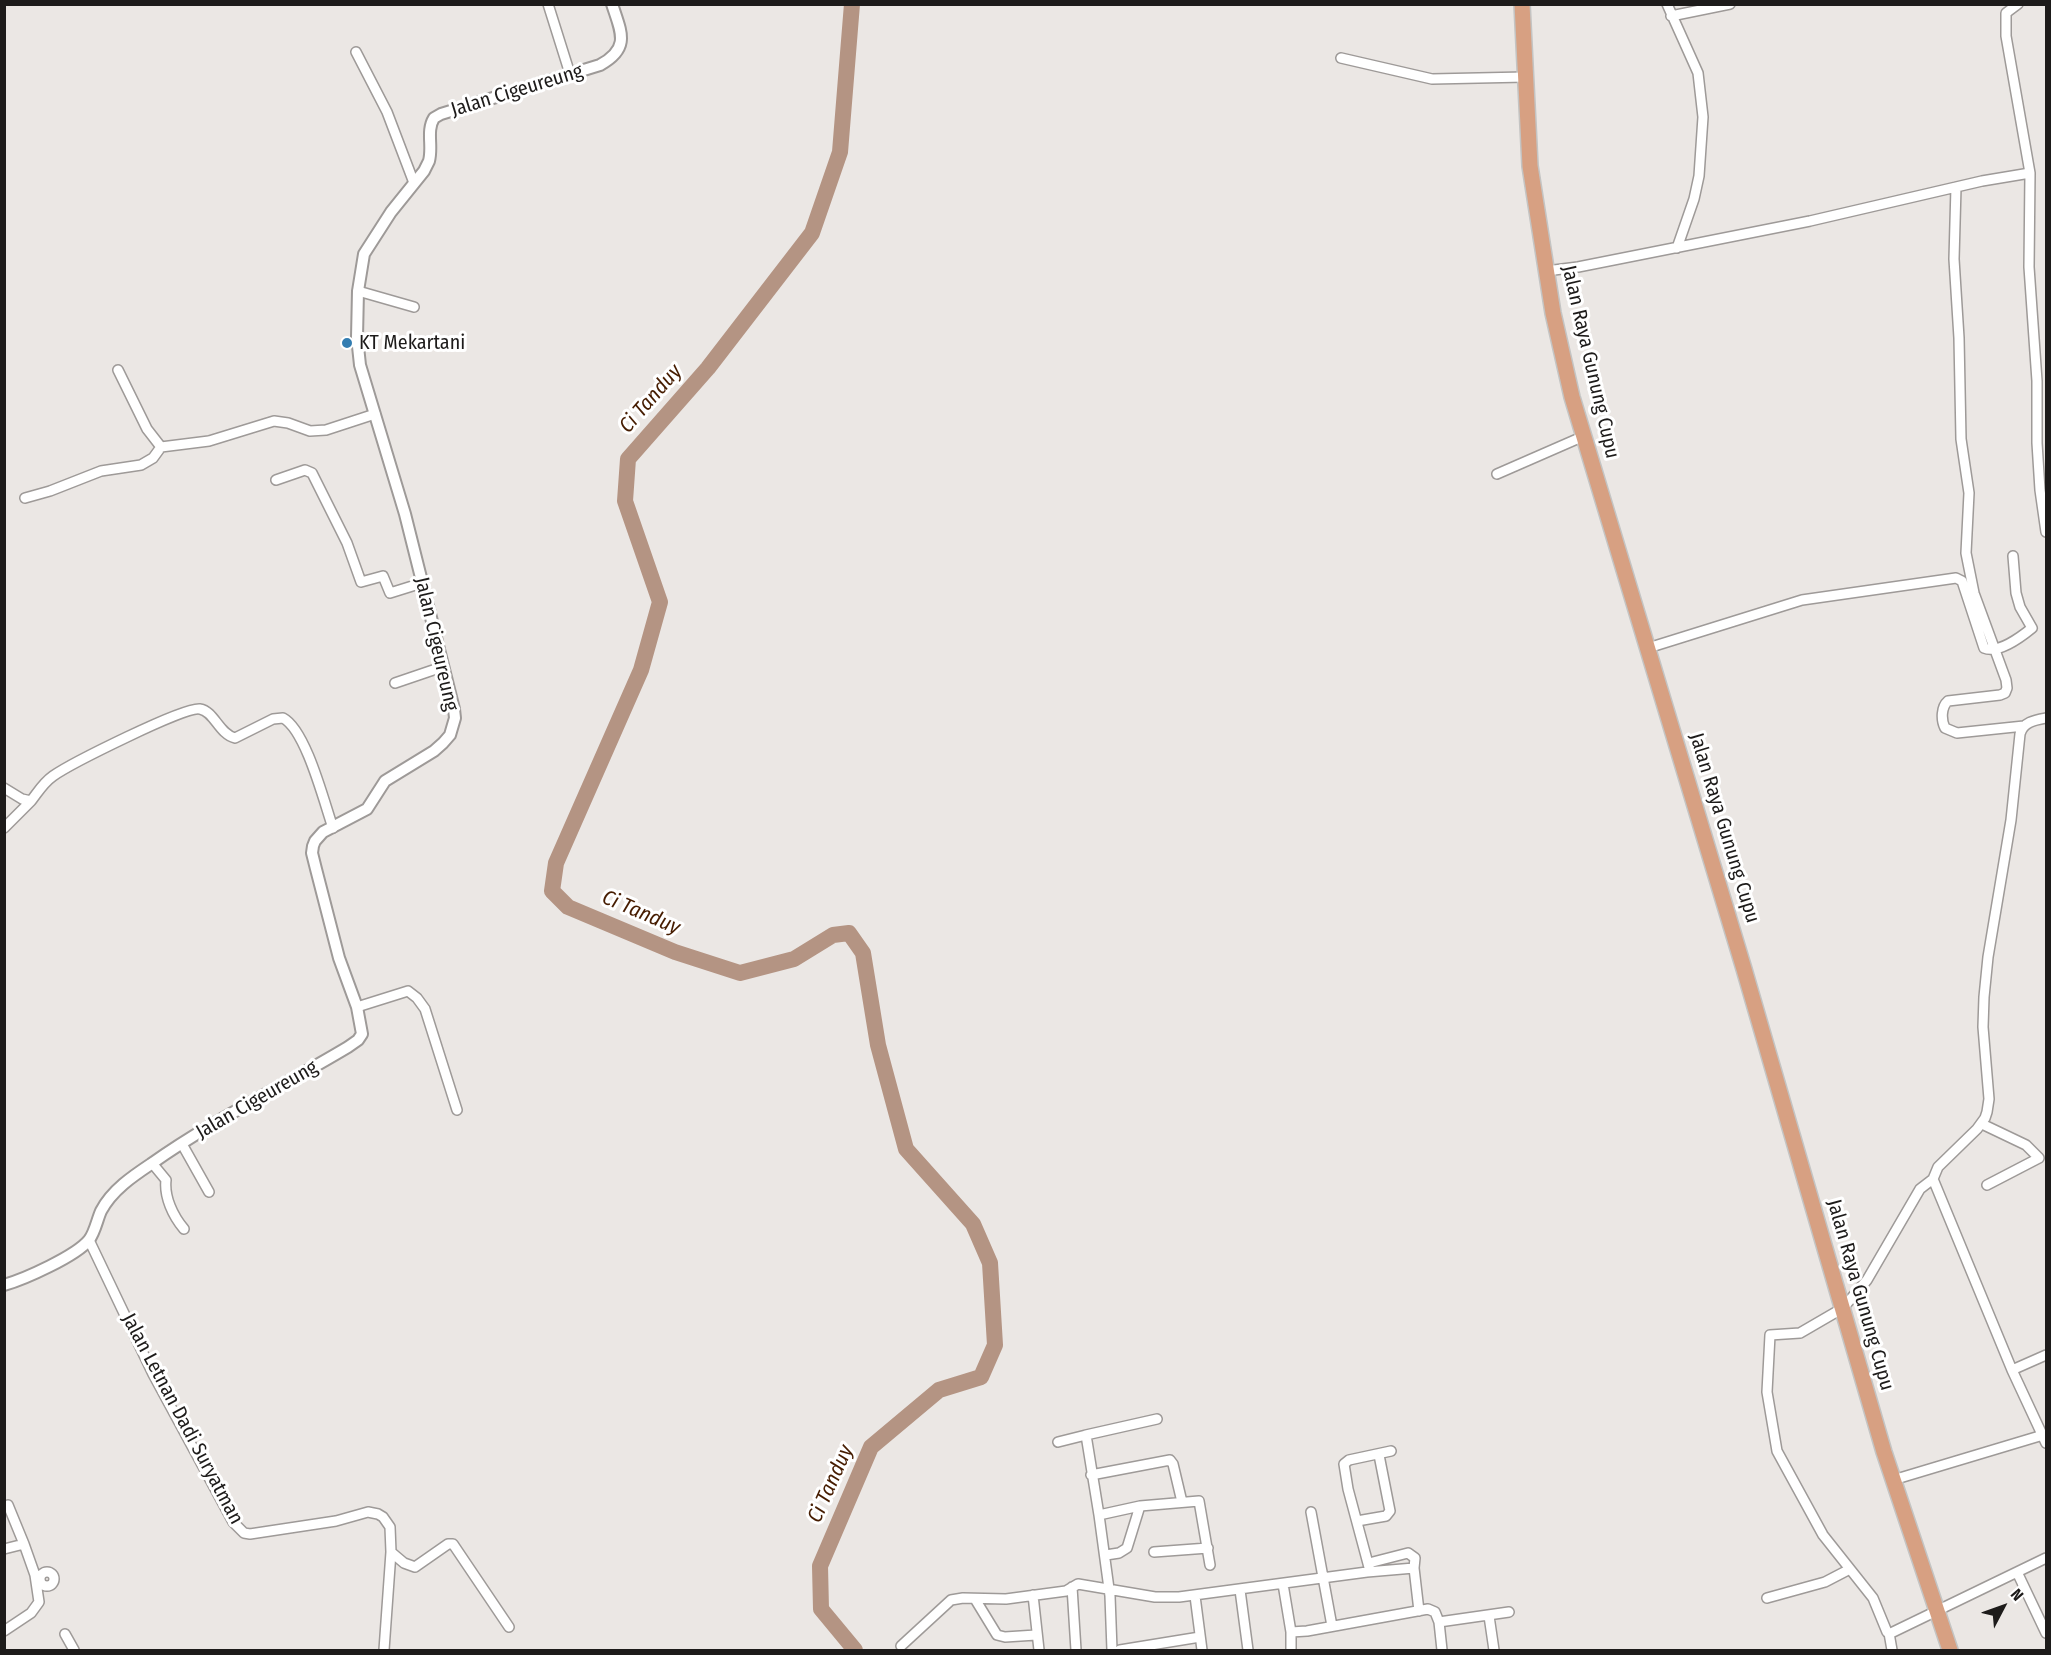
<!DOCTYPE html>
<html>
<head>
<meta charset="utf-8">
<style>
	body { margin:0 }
	#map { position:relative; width:2051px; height:1655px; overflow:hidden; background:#ebe7e4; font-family:"Fira Sans Condensed",sans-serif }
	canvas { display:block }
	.frame { position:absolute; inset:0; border:6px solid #1d1b1a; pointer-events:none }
	.north { position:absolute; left:1973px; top:1577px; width:60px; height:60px; -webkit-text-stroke:4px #fff; paint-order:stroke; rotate:49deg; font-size:16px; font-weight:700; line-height:24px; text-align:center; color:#1d1b1a }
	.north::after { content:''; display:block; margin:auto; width:21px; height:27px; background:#1d1b1a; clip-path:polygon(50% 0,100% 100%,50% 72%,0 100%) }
</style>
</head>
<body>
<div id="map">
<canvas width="2051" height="1655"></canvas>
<div class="frame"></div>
<div class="north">N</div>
</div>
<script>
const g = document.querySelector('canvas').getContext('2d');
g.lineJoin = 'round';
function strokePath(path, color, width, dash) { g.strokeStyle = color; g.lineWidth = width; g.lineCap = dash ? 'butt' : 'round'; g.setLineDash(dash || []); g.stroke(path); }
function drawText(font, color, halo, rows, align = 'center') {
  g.font = font + ' "Fira Sans Condensed",sans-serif'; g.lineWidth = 6; g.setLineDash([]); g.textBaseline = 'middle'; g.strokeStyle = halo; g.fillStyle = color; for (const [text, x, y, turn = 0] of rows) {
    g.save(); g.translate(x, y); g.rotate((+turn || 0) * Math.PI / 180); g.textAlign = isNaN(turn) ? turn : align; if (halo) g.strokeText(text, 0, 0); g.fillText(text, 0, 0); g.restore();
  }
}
strokePath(new Path2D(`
	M 852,4 L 840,152 L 812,233 L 708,368 L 628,459 L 625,501 L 660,602 L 641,670 L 556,863 L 552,891 L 568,907 L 675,952 L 740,973 L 794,959 L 833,935 L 849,933 L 863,953 L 878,1045 L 906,1149 L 973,1224 L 990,1263 L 995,1345 L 981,1377 L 939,1390 L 871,1447 L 820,1566 L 821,1609 L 855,1650`), '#b49483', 16);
const minor = new Path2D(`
	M 548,4 L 570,74
	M 1667,4 L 1698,73 L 1703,117 L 1699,176 L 1694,199 L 1677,248
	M 2018,4 L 2006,13 L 2006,36 L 2030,173 L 2029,267 L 2037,381 L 2037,443 L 2040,490 L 2046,532
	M 1671,16 L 1730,4
	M 356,52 L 387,112 L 414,183
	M 1341,58 L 1432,79 L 1525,77
	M 1956,187 L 1954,259 L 1959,338 L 1961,439 L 1969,493 L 1966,553 L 1974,593 L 2006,680 L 2007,688 L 2005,693 L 2000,695 L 1948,701 C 1941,707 1941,720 1945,728 L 1957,733 L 2024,726
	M 1546,271 L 1578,267 L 1810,221 L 1982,181 L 2030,173
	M 358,291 L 414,307
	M 118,370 L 147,429 L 161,447 L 209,441 L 274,421 L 288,423 L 310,431 L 326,430 L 375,414
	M 1497,474 L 1584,436
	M 276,480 L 305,470 L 312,473 L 347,543 L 361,582 L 383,576 L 390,593 L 422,583
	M 25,498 L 50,491 L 101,471 L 141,465 L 153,458 L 161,447
	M 1648,648 L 1802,600 L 1956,578 L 1962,581 L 1984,648 C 1998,654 2021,637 2032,628 L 2020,607 L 2016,593 L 2013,556
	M 395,683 L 442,667
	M 2046,718 C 2035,720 2023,722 2020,734 L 2011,820 L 1988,957 L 1984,997 L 1983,1027 L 1989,1099 L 1987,1112 L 1985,1118 L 1977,1129 L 1938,1167 L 1933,1179 L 1920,1189 L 1867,1280 L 1843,1308 L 1800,1333 L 1770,1335 L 1767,1392 L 1777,1451 L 1823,1535 L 1873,1598 L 1887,1632 L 1891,1633 L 2046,1558
	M 4,788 L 22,799 L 31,801 C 38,792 43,783 53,776 C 70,764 185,706 200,709 C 214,711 219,734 235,738 L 273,719 L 283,718 C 306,730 324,802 333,828
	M 4,828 L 31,801
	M 357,1007 L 408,991 L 417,998 L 425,1009 L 457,1110
	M 1982,1124 L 2026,1145 L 2039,1158 L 1987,1185
	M 182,1144 L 209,1192
	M 152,1163 L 166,1180 C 164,1197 173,1216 184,1229
	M 1933,1179 L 2012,1370 L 2046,1443
	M 89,1240 L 153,1374 L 233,1522 L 244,1533 L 250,1534 L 336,1521 L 368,1512 L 378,1514 L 383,1517 L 390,1527 L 391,1552 L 384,1650
	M 2012,1370 L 2046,1355
	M 1058,1442 L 1086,1435
	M 1091,1475 L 1170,1460 L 1173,1464 L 1182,1502
	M 1893,1480 L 2043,1435
	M 1311,1512 L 1332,1626
	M 1099,1515 L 1086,1435 L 1157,1419
	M 1357,1521 L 1386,1516 L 1390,1511 L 1379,1455
	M 4,1549 L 24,1544 L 8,1505
	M 391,1552 L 404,1563 L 415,1567 L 448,1544 L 453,1544 L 509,1627
	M 1154,1552 L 1208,1548
	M 1106,1555 L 1119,1553 L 1127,1548 L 1140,1506
	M 1369,1563 L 1408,1553 L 1415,1558 L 1414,1568
	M 1370,1571 L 1348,1489 L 1344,1464 L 1349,1460 L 1391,1451
	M40 1579a7 7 0 1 1 14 0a7 7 0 1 1-14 0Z
	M 2017,1572 L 2046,1633
	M 1283,1584 L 1291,1632 L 1291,1650
	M 1072,1587 L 1076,1650
	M 1240,1590 L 1248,1650
	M 1033,1595 L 1039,1650
	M 1195,1596 L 1202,1650
	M 1767,1598 L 1825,1582 L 1850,1569
	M 975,1599 L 997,1635 L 1005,1637 L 1036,1635
	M 1489,1616 L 1494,1650
	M 1439,1622 L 1509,1612
	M 4,1631 L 31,1613 L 39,1602 L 35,1575 L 24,1544
	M 1291,1632 L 1307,1631 L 1428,1609 L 1435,1612 L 1439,1622 L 1442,1650
	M 1889,1633 L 1892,1650
	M 65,1634 L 74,1650
	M 901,1646 L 951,1600 L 963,1598 L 1006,1599 L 1066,1591 L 1078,1584 L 1155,1597 L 1179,1597 L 1367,1572 L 1414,1568 L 1419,1611
	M 1112,1650 L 1110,1596 L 1099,1515 L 1140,1506 L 1199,1501 L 1210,1565
	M 1120,1650 L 1200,1637`);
const tertiary = new Path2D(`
	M 4,1285 C 25,1279 76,1256 89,1240 C 95,1232 97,1220 101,1211 C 112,1190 133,1176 151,1164 C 213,1120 283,1086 348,1047 L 358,1040 L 362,1034 L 357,1007 L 339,958 L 316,869 L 312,853 L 313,846 L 315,841 L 323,832 L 367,809 L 385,781 L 434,751 L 443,743 L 450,735 L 455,718 L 454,709 L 405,514 L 360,365 L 357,337 L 358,291 L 364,254 L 391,212 L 424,171 L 429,161 C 433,146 426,131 434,118 L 441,114 L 600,65 C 631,48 621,32 612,4`);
const trunk = new Path2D(`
	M 1522,4 L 1530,166 L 1553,313 L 1572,397 L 1744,969 L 1884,1452 L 1950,1650`);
strokePath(minor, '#9e9a98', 12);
strokePath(tertiary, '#9e9a98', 14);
strokePath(trunk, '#c4c4c3', 18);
strokePath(minor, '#fff', 9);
strokePath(tertiary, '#fff', 10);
strokePath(trunk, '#d7a082', 15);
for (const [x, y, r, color] of [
	[347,343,6,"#337db1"]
]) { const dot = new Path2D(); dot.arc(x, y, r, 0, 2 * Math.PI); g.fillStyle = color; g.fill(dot); strokePath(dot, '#fff', 2); }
drawText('20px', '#1d1b1a', '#fff', [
	["Jalan Cigeureung",517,91,-17],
	["Jalan Raya Gunung Cupu",1590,362,77],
	["Jalan Cigeureung",436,644,77],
	["Jalan Raya Gunung Cupu",1724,828,73],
	["Jalan Cigeureung",257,1100,-30],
	["Jalan Raya Gunung Cupu",1860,1295,74],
	["Jalan Letnan Dadi Suryatman",182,1419,62]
]);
drawText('20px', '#1d1b1a', '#fff', [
	["KT Mekartani",359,343]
], 'left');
drawText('italic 21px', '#461c00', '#fff', [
	["Ci Tanduy",651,399,-49],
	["Ci Tanduy",641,913,23],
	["Ci Tanduy",831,1484,-66]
]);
</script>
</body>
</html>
